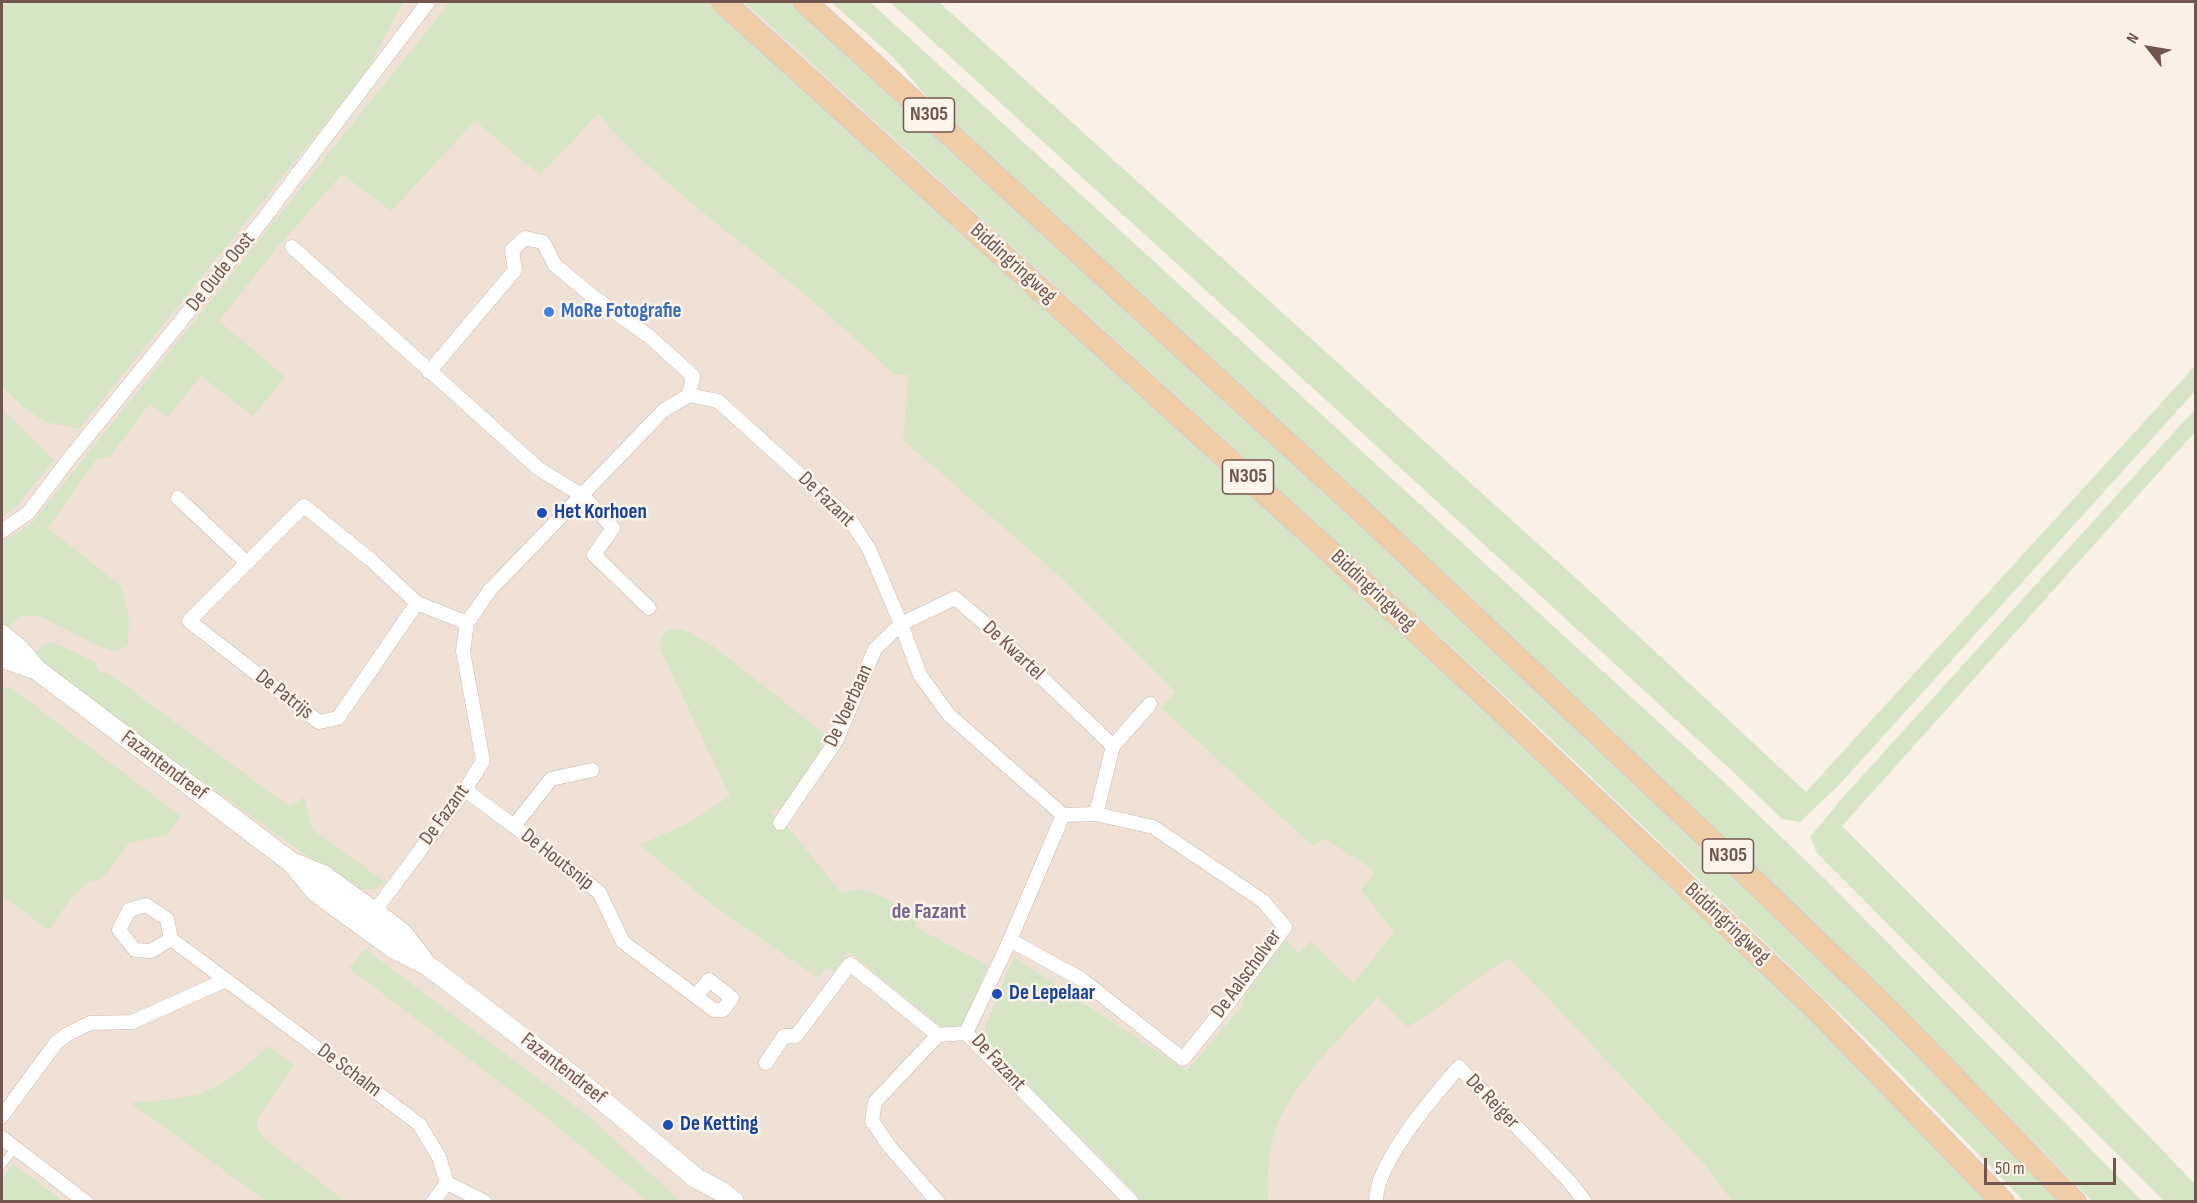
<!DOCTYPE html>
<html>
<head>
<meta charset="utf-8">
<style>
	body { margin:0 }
	#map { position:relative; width:2197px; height:1203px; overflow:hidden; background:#f9f0e7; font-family:"Sofia Sans Condensed",sans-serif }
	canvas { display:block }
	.frame { position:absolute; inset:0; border:3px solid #70564f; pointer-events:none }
	.north { position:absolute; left:2119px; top:18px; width:60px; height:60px; -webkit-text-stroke:4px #fdf4ec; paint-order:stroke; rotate:301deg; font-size:16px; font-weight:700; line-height:24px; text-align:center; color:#70564f }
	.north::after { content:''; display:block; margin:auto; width:21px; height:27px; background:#70564f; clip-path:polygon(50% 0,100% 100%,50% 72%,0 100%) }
	.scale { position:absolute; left:1984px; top:1158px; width:132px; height:27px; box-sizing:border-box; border:3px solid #70564f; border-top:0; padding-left:8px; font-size:18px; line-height:21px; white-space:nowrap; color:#70564f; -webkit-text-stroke:4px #fdf4ec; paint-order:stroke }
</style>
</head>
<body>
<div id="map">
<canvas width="2197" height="1203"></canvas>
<div class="frame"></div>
<div class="north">N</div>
<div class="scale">50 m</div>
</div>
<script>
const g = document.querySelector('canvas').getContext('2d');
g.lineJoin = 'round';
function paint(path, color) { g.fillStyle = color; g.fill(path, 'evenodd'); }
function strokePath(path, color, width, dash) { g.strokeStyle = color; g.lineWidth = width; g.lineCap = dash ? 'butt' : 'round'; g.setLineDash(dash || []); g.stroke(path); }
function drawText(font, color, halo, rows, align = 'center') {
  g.font = font + ' "Sofia Sans Condensed",sans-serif'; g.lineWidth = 5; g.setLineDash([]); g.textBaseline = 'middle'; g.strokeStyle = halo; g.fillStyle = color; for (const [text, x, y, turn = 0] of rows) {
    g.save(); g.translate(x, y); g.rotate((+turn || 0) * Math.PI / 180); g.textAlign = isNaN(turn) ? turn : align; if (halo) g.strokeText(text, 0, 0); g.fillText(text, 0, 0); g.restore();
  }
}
paint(new Path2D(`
	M 2,2 L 751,2 L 1415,618 L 1995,1202 L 2,1202 Z`), '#f0e1d6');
paint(new Path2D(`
	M 2,2 L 405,2 L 398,11 L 366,73 L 79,429 L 45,422 L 23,407 L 2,386 Z
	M 450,2 L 713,2 L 1707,915 L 1994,1201 L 1732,1201 L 1704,1164 L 1528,977 L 1509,959 C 1472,977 1443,1008 1407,1027 L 1378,997 C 1345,1032 1293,1083 1276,1128 C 1268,1150 1267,1179 1268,1201 L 1141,1201 C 1093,1143 1031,1097 985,1037 L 985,1027 L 1014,957 L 1187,1071 L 1242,1006 L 1247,984 L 1284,937 L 1299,954 L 1310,941 L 1354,983 L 1394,932 L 1361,890 L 1373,875 L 1372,869 L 1326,839 L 1312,845 L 1161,708 L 1175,692 L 1056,573 L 903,440 L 908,375 L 894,374 C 860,343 826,312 791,283 C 725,228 654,179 598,114 L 540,175 L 475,121 L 391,211 L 342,174 L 276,249 L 219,321 L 285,377 L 253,416 L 201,376 L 168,417 L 149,404 L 110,457 L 97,459 L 48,528 L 121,586 L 129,616 L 128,646 L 113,651 L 96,645 L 39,616 L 22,616 L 6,628 L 2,624 L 2,540 L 15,535 L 33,522 Z
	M 745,2 L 793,2 L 1542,694 L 1763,902 L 2065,1201 L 2024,1201 L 1864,1037 L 1531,720 Z
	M 831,2 L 870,2 L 1723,781 L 1826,880 L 2142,1201 L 2092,1201 C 1726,826 1336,476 951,121 L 920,89 L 894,58 Z
	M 890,2 L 939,2 L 1590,591 L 1806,792 L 2195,366 L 2195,391 L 1839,785 L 1800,822 L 1782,819 L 1731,770 Z
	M 2,409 L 54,460 L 16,507 L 2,517 Z
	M 2195,409 L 2195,432 L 1842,826 L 2056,1040 L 2195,1184 L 2195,1201 L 2165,1202 L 1817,853 L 1810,837 L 1845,795 Z
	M 682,629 L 713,646 L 826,735 L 818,755 L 782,808 L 769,811 L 793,833 L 842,894 C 862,879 897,906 917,916 L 915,927 L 988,965 L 963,1026 L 940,1034 L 933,1020 L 849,952 L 834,972 L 826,968 L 818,978 L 714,906 L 640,845 L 688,823 L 730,796 L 660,649 L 661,638 L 667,630 Z
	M 53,642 L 95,662 L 99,672 L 108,673 L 290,807 L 304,797 L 312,829 L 385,882 L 377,889 L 355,890 L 117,720 L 33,655 L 43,645 Z
	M 2,687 L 11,688 L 181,816 L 167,835 L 129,843 L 101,880 L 89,881 L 72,897 L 49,930 L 2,896 Z
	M 365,949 L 591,1118 L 680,1201 L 647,1201 L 547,1118 L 349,968 Z
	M 269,1046 L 294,1065 L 257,1119 L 257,1129 L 266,1140 L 345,1201 L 266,1201 L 131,1103 C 158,1100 189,1100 213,1088 C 233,1078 252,1061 269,1046 Z
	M 13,1164 L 63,1201 L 2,1201 L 2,1179 Z`), '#d7e5c7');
const lane = new Path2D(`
	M 2,1165 L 15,1148`);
const street = new Path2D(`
	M 292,247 L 539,469 L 583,496 L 613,528 L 594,555 L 649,608
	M 429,372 L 515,270 L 512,250 L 525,238 L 543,242 L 555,265 L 591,295 L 650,337 L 693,376 L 689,395
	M 178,498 L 246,562
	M 2,531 L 28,513 L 69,459 L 262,221 L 428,2
	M 417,603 L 338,718 L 319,722 L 189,621 L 304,506 L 371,560 L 417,603 L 467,623
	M 1113,746 L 1150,704
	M 465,790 L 514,826 L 551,779 L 592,770
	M 780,823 L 836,741 L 875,649 L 901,624 L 955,598 L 990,628 L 1113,746 L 1096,814
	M 514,826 L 599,892 L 623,942 L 714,1010 L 723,1010 L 732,998 L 709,980 L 696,996
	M 371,920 L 374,912 L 465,790 L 483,761 L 463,651 L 467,623 L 490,590 L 664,410 L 689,395 L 718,401 L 850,520 L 869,549 L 901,624 L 920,675 L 949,715 L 1063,815 L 1010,940 L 966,1033 L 1132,1202
	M 171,939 L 151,951 L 135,950 L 119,930 L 129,910 L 146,905 L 167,919 L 171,939 L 226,980
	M 1010,940 L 1081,979 L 1183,1059 L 1230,1001 L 1285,927 L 1263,901 L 1153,827 L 1096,814 L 1063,815
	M 766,1063 L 784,1036 L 796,1036 L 850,964 L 938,1035
	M 2,1116 L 56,1043 L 66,1035 L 90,1023 L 132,1022 L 226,980 L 419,1124 L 439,1157 L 447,1183 L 433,1202
	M 2,1138 L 86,1202
	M 447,1183 L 485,1202
	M 938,1202 L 889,1146 L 872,1121 L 875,1102 L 938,1035 L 966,1033
	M 1376,1202 C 1375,1163 1434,1096 1459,1067 L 1569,1181 L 1585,1202`);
const secondary = new Path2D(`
	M 2,635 L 18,648 L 37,670 L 291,862 L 323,875 L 388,922 L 403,934 L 423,960
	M 2,655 L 9,660 L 35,669
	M 291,862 L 314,890 L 324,898 L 393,948 L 427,965 L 573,1076 L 696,1178 L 722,1192 L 734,1202`);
const primary = new Path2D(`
	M 723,2 L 1329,551 L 1490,700 L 1816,1009 L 2003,1202
	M 805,2 L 1371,520 L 1758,885 L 1890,1012 L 2075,1202`);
strokePath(lane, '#cab7ae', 8);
strokePath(street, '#cab7ae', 15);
strokePath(secondary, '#ceb9af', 21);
strokePath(primary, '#d4ccca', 24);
strokePath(lane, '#fff', 7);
strokePath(street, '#fff', 14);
strokePath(secondary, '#fff', 20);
strokePath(primary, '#f0cca7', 22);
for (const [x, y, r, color] of [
	[549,312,6,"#3f7fe0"],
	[542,513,6,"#1a4fb4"],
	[997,994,6,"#1a4fb4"],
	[668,1125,6,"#1a4fb4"]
]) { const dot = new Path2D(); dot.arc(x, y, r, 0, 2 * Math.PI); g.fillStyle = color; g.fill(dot); strokePath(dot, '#fdf4ec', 2); }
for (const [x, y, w] of [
	[929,115,51],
	[1248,477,51],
	[1728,856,51]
]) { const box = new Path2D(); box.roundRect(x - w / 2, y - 17, w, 34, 4.5); g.fillStyle = '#fdf4ec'; g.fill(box); strokePath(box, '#70564f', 1.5); }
drawText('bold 20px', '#70564f', null, [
	["N305",929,115],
	["N305",1248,477],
	["N305",1728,856]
]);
drawText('21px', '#70564f', '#fdf4ec', [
	["Biddingringweg",1013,264,42],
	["De Oude Oost",221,272,-51],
	["De Fazant",826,500,44],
	["Biddingringweg",1373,591,43],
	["De Kwartel",1013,651,43],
	["De Patrijs",284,695,38],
	["De Voerbaan",849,706,-65],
	["Fazantendreef",164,766,37],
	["De Fazant",445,815,-54],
	["De Houtsnip",557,860,38],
	["Biddingringweg",1727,924,43],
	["De Aalscholver",1247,974,-54],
	["De Fazant",998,1063,47],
	["Fazantendreef",563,1069,38],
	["De Schalm",349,1071,37],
	["De Reiger",1492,1102,46]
]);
drawText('bold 21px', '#366cbe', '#fdf4ec', [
	["MoRe Fotografie",561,312]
], 'left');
drawText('bold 21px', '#164399', '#fdf4ec', [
	["Het Korhoen",554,513],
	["De Lepelaar",1009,994],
	["De Ketting",680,1125]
], 'left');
drawText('bold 22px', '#7a668c', '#fdf4ec', [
	["de Fazant",929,912]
]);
</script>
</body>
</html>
